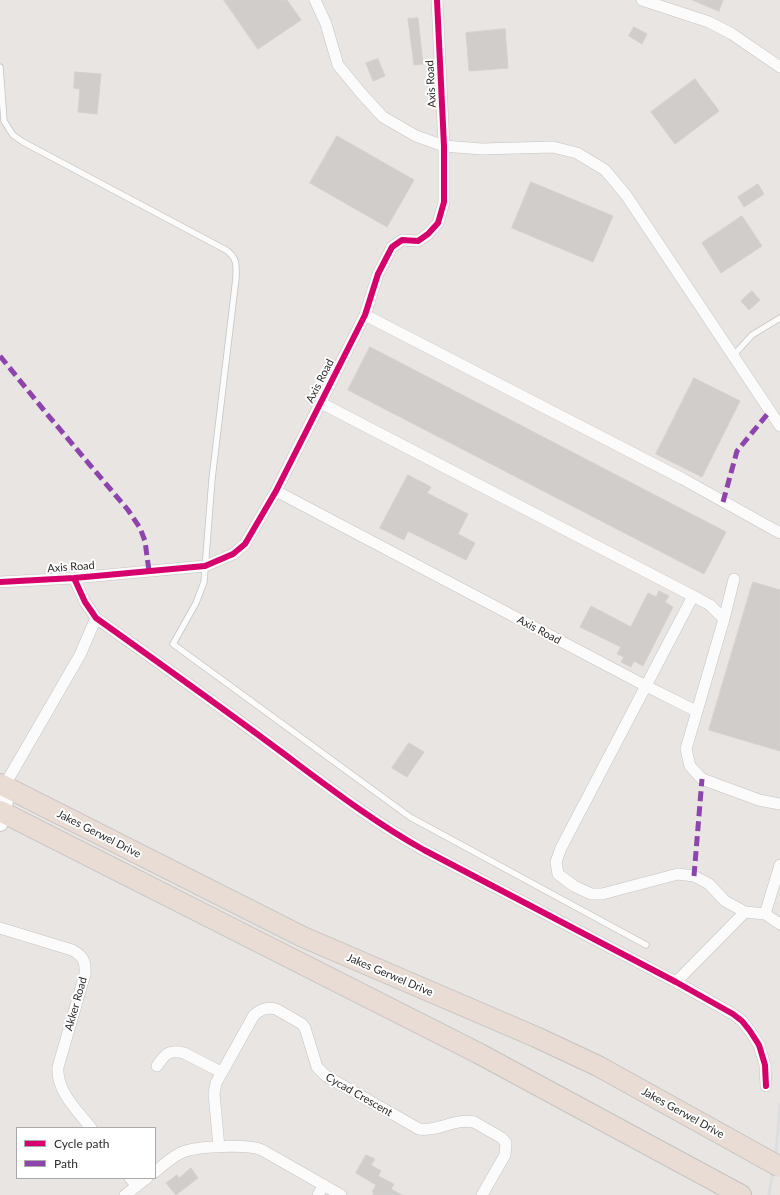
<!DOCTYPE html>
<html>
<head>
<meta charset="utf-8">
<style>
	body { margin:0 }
	#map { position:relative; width:780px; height:1195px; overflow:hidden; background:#e8e5e2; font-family:Lato,sans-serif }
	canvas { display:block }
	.legend { position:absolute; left:16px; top:1127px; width:140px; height:52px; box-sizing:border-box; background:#fff; border:1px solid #aaa; margin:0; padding:5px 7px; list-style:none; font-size:12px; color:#2b2b2b }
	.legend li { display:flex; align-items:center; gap:8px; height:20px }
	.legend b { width:20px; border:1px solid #aaa }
</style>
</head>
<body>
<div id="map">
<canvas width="780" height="1195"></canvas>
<ul class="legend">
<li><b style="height:5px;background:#d6006c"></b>Cycle path</li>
<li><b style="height:5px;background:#8e44ad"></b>Path</li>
</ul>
</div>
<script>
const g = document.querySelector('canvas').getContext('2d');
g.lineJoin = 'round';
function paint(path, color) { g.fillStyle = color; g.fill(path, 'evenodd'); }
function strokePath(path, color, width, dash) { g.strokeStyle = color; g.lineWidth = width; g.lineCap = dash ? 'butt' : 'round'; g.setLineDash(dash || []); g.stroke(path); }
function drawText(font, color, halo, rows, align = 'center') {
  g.font = font + ' Lato,sans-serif'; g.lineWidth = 4; g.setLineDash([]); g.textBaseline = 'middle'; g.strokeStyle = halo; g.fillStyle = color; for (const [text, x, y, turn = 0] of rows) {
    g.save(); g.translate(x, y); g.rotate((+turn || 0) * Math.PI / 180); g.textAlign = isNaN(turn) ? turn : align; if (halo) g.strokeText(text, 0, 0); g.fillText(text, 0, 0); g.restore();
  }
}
const building = new Path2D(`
	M 224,0 L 287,0 L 301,20 L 258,49 Z
	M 693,0 L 723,0 L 719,11 Z
	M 418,18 L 423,64 L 414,65 L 408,19 Z
	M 634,27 L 647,34 L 642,44 L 629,36 Z
	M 505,29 L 508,68 L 469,71 L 466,33 Z
	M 378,59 L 385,76 L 373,81 L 366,63 Z
	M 75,72 L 101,74 L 97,114 L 78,112 L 80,89 L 74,88 Z
	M 695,79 L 719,111 L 675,144 L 651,112 Z
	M 337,136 L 414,180 L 387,227 L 310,183 Z
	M 531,182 L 613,216 L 593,262 L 512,228 Z
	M 758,184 L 764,194 L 744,207 L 738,197 Z
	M 742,216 L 762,246 L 721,273 L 702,243 Z
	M 752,291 L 760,300 L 749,310 L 741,301 Z
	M 370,347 L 726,532 L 704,574 L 348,390 Z
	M 694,378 L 740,401 L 702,477 L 656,454 Z
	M 408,475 L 431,487 L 427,493 L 468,514 L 458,534 L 475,543 L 466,560 L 408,531 L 404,540 L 380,528 Z
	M 753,582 L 780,590 L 780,751 L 709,730 Z
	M 659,591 L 669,596 L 665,602 L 673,607 L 643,666 L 634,661 L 631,667 L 621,662 L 624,657 L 617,654 L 621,647 L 580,627 L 591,606 L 631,627 L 648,593 L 656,597 Z
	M 409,743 L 424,752 L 407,777 L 392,768 Z
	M 366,1155 L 375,1159 L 371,1165 L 381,1171 L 378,1176 L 394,1184 L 391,1189 L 402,1195 L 373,1195 L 374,1193 L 372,1192 L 376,1185 L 356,1173 Z
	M 191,1168 L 198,1178 L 176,1195 L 166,1183 L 177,1175 L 179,1178 Z`);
paint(building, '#d0cdcb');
strokePath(building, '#d3d1ce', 1);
const lane = new Path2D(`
	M 0,67 L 4,121 L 13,135 L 23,142 L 226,250 C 238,259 236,265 236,278 L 212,479 L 204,582 L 196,603 L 173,644 L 410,817 L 646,945
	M 733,356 L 752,335 L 780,318`);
const street = new Path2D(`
	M 315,0 L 326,24 L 338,65 L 361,93 L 383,117 L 416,136 L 444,146 L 481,149 L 553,147 L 577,153 L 605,170 L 626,195 L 780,426
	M 642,0 L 709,22 L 732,34 L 780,67
	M 365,315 L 683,479 L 780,533
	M 321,403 L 693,596 L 710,605 L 724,619
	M 276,491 L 646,686 L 696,711
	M 74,578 L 85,602 L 96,618 C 155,660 214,702 272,745 C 322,782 370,820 424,850 L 676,982 L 733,1014 L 742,1021 L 750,1031 L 759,1045 L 765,1065 L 766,1086
	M 734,579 L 724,619 L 686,749 L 690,766 L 702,779 L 759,800 L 780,804
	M 0,582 L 74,578 L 205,566 L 233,554 L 245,544 L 276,491 L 365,315 L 378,274 L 392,247 L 402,240 L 418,241 L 428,234 L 438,223 L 444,202 L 444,146 L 437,0
	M 693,596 L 561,848 L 556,862 L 558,874 L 574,886 L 591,894 L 602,894 L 678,874 L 694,876 L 709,884 L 725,901 L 745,912 L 765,914 L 780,924
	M 3,786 L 10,776 L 80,655 L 96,618
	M 765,914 L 780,865
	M 0,928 L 72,950 C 83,956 86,961 85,974 L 58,1067 C 56,1091 77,1110 91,1128
	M 676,982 L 745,912
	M 157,1066 C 165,1054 169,1049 184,1053 L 221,1072
	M 219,1147 L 214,1094 L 216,1083 L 254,1015 C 261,1009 268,1007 276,1009 L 302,1024 L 305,1028 L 317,1067 L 326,1076 L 419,1129 C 437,1132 455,1118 474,1122 L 502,1138 L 506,1143 L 505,1155 L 482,1195
	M 155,1172 C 164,1165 172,1156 183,1152 C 197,1146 248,1144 262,1150 L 341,1195
	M 130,1178 L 137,1186
	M 125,1195 L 147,1178
	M 318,1195 L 324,1185`);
const secondary = new Path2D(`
	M 0,823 L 8,788`);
const highway = new Path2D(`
	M 0,784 L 303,937 L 536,1037 L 598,1066 L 737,1143
	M 0,811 L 478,1053 L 741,1195`);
strokePath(lane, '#c4c4c4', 7);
strokePath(street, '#c4c4c4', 12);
strokePath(secondary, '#c4c4c4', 18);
strokePath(highway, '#c5c3c2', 22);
strokePath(lane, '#fcfbfb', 5.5);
strokePath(street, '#fcfbfb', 11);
strokePath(secondary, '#fcfbfb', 16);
strokePath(highway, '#e8dcd4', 20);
strokePath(new Path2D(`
	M 769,1195 L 776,1151 L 780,1105`), '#dedddf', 3);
const highwayBridge = new Path2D(`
	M 737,1143 L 780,1167`);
strokePath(highwayBridge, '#c5c3c2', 22, []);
strokePath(highwayBridge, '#e8dcd4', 20);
strokePath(new Path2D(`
	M 0,356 L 47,414 L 128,510 L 140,528 L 145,541 L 149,571
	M 723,502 L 737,451 L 770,411
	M 694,876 L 702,779`), '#8e44ad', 5, [10, 5]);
strokePath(new Path2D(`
	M 74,578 L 85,602 L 96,618 C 155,660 214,702 272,745 C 322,782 370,820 424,850 L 676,982 L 733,1014 L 742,1021 L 750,1031 L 759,1045 L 765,1065 L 766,1086
	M 0,582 L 74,578 L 205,566 L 233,554 L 245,544 L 276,491 L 365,315 L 378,274 L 392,247 L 402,240 L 418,241 L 428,234 L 438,223 L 444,202 L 444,146 L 437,0`), '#d6006c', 6);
drawText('11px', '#2b2b2b', '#fff', [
	["Axis Road",431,84,-93],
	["Axis Road",320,381,-63],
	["Axis Road",71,567,-4],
	["Axis Road",539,630,28],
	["Jakes Gerwel Drive",99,834,27],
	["Jakes Gerwel Drive",390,975,23],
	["Akker Road",76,1004,-74],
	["Cycad Crescent",359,1095,30],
	["Jakes Gerwel Drive",683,1113,29]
]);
</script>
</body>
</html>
